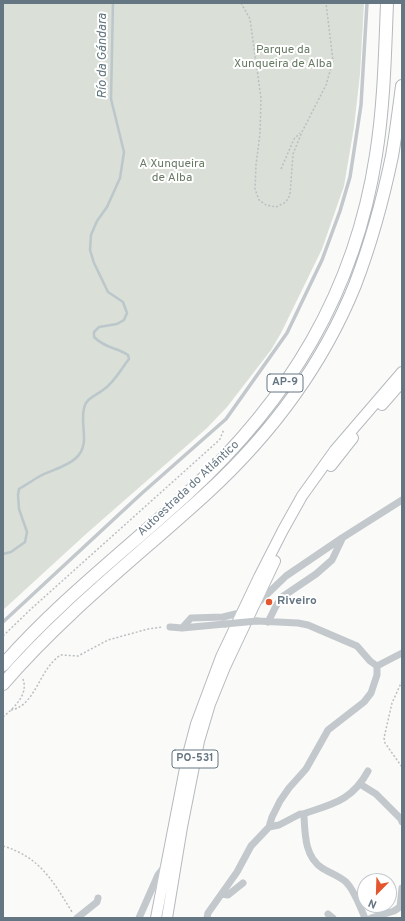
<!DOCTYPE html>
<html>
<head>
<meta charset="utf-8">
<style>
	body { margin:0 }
	#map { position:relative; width:405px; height:921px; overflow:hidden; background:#fafaf8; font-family:Overpass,sans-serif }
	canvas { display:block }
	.frame { position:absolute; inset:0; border:4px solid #657683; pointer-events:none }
	.north { position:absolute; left:357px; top:873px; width:40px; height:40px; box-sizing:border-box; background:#fff; border:1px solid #c1c8cd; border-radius:50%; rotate:203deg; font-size:11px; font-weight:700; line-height:16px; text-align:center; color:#657683 }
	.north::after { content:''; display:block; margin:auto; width:14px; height:18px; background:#e4572e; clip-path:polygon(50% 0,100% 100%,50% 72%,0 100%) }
</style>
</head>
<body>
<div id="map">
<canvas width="405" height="921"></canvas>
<div class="frame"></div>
<div class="north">N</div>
</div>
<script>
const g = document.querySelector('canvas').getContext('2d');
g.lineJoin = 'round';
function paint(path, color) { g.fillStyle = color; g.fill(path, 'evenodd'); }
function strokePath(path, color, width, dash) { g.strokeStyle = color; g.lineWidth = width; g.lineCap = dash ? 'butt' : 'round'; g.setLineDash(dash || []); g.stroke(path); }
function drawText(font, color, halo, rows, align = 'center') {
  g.font = font + ' Overpass,sans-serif'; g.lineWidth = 4; g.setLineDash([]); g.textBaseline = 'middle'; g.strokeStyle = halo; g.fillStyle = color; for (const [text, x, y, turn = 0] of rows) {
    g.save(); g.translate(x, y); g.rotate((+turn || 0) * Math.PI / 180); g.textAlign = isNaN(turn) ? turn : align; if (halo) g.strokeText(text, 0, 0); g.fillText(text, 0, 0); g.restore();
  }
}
paint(new Path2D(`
	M 3,3 L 364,3 L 360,74 L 354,127 L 344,186 L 322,249 L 281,333 L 271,350 L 227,407 L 207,428 L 86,534 L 3,610 Z`), '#dadfd7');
strokePath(new Path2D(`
	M 3,554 L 11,552 L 25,542 L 27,532 L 19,509 L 18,495 L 19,489 C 26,485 33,480 40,476 C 50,471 68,466 76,458 C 92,443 78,423 85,405 C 88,397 97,395 103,390 C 114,383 121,369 129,359 L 128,355 C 116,347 106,349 94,337 L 94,332 L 99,327 L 117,324 L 124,320 L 127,313 L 123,302 L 108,292 L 94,263 L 90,250 L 91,235 L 97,221 L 107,207 L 120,178 L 124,152 L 111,99 L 113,3`), '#bbc7cb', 2.5);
const primary = new Path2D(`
	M 382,405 L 402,382
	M 331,466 L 353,438
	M 156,918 L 187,758 L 196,724 L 221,657 L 259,577 L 283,530 L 302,496 L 335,450 L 402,372
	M 167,918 L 182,827 L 199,741 L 210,704 L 225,667 L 275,561`);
const motorway = new Path2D(`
	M 3,665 C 59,601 126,550 188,493 C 289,400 355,292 376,155 C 384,105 385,54 387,3
	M 3,684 C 64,613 138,556 207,493 C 270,435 323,364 355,285 C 371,243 383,199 392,156 C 396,133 399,109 402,86`);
strokePath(primary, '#b5babe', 12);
strokePath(motorway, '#b4b9bd', 14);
strokePath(new Path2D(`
	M 241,3 L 250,19 L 261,98 L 260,133 L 256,165 L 255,189 L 259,200 L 266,205 L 276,207 L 286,202 L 290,195 L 293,154 L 302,132 L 326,85 L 333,61 L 326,3
	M 281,169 L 294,139 L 300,133
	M 3,636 L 31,609 L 216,443 L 220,439 L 224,429
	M 402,681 L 392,703 L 384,738 L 385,743 L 402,767
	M 11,710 C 36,706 39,668 61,655 L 78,656 L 108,640 L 148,629 L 162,627
	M 3,717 C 15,707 30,693 22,677
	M 3,846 C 40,857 53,881 72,912`), '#bbbfc2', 1.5, [2, 2]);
strokePath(new Path2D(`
	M 3,622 L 141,494 L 226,419 L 287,333 L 322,260 L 340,211 L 350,177 L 361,105 L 367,3`), '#c3c8cc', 3.5);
strokePath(new Path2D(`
	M 258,603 L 286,576 L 342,538 L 402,500
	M 257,621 L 298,623 L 308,625 L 357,646 L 370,661 L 377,666 L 377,675 L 371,693 L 364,702 L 328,730 L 306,769 L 289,788 L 280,801 L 272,817 L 269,827 L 279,825 L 300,814 L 303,814 L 304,816 C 305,835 305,857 322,868 C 330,873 339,876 346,882 C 355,891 360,907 365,918
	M 268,622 L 276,606 L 282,597 L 316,574 L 332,560 L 342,539
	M 170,627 L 182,628 L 225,624
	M 182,628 L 191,618 L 223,617 L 244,612
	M 377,666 L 402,653
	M 360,784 L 376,794 L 401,819 L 402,822
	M 303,814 C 332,804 352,801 368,771
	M 402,888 L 400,907 L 402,907
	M 222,894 L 228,895 L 243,883
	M 328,914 L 333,918
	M 77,918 L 97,902 L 98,898
	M 139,918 L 158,875 L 165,866
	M 207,918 L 208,913 L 237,872 L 251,846 L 269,827
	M 371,918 L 394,911 L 400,907`), '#c3c8cc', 7);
strokePath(primary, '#fff', 10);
strokePath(motorway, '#fff', 12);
strokePath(new Path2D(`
	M 225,624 L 257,621`), '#c3c8cc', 7);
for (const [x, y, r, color] of [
	[269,602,4,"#e4572e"]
]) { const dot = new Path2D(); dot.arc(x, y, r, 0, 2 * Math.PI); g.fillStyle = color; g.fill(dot); strokePath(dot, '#fff', 1.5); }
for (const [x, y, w] of [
	[285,383,36],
	[195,759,46]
]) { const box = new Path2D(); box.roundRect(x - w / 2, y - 9, w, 18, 3); g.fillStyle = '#fff'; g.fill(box); strokePath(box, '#657683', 1); }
drawText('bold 11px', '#657683', null, [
	["AP-9",285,383],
	["PO-531",195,759]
]);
drawText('12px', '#687a64', '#fff', [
	["Parque da",283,51],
	["Xunqueira de Alba",283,65],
	["A Xunqueira",172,165],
	["de Alba",172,179]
]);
drawText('12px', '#657683', '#fff', [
	["Autoestrada do Atlántico",189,489,-43]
]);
drawText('bold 12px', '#657683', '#fff', [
	["Riveiro",277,602]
], 'left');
drawText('italic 13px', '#60757c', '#fff', [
	["Río da Gándara",103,56,-90]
]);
</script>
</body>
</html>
